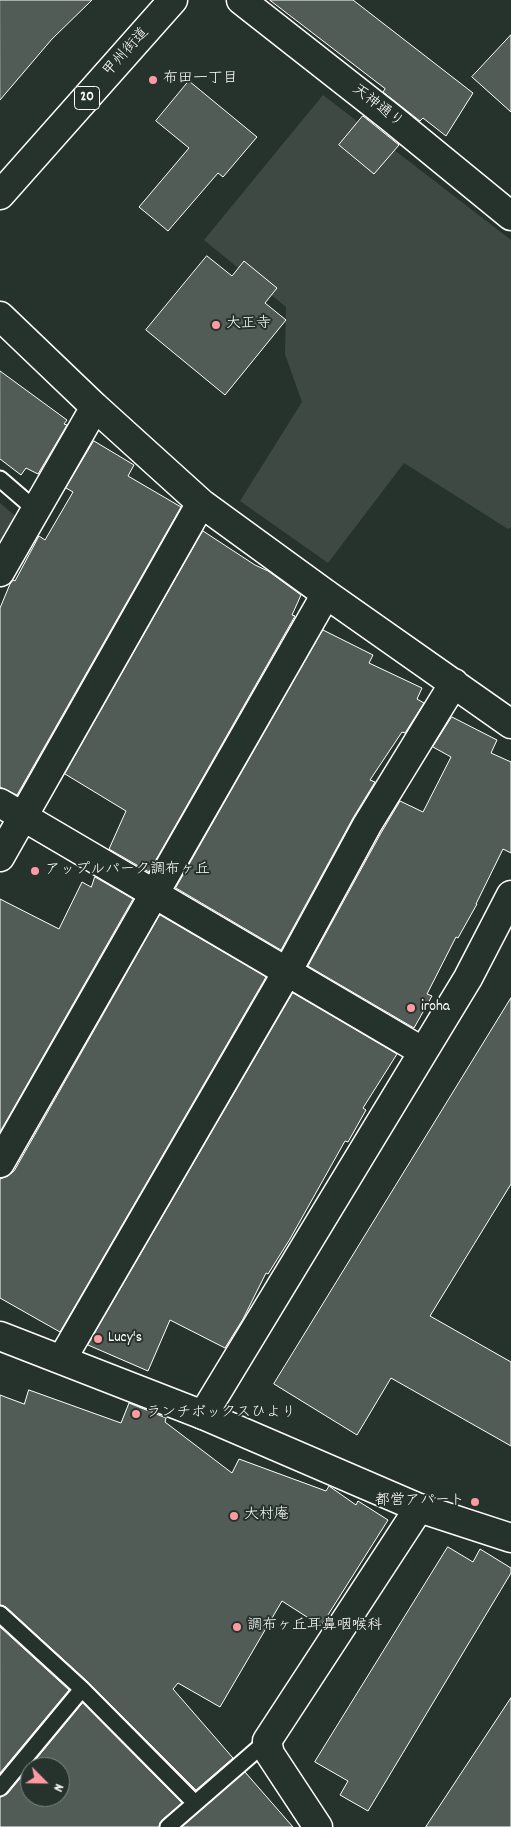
<!DOCTYPE html>
<html>
<head>
<meta charset="utf-8">
<style>
	body { margin:0 }
	#map { position:relative; width:511px; height:1827px; overflow:hidden; background:#26332d; font-family:Dekko,sans-serif }
	canvas { display:block }
	.north { position:absolute; left:20px; top:1757px; width:50px; height:50px; box-sizing:border-box; background:#26332d; border:1px solid #7d8581; border-radius:50%; rotate:113deg; font-size:14px; font-weight:700; line-height:20px; text-align:center; color:#fff }
	.north::after { content:''; display:block; margin:auto; width:18px; height:22px; background:#ff9aa2; clip-path:polygon(50% 0,100% 100%,50% 72%,0 100%) }
</style>
</head>
<body>
<div id="map">
<canvas width="511" height="1827"></canvas>
<div class="north">N</div>
</div>
<script>
const g = document.querySelector('canvas').getContext('2d');
g.lineJoin = 'round';
function paint(path, color) { g.fillStyle = color; g.fill(path, 'evenodd'); }
function strokePath(path, color, width, dash) { g.strokeStyle = color; g.lineWidth = width; g.lineCap = dash ? 'butt' : 'round'; g.setLineDash(dash || []); g.stroke(path); }
function drawText(font, color, halo, rows, align = 'center') {
  g.font = font + ' Dekko,"Klee One",sans-serif'; g.lineWidth = 4; g.setLineDash([]); g.textBaseline = 'middle'; g.strokeStyle = halo; g.fillStyle = color; for (const [text, x, y, turn = 0] of rows) {
    g.save(); g.translate(x, y); g.rotate((+turn || 0) * Math.PI / 180); g.textAlign = isNaN(turn) ? turn : align; if (halo) g.strokeText(text, 0, 0); g.fillText(text, 0, 0); g.restore();
  }
}
paint(new Path2D(`
	M 323,95 L 511,240 L 511,527 L 508,529 L 404,463 L 328,563 L 240,501 L 302,402 L 285,354 L 286,307 L 204,240 Z
	M 0,503 L 15,516 L 0,543 Z`), '#3e4944');
const building = new Path2D(`
	M 0,0 L 92,0 L 52,39 L 0,100 Z
	M 270,0 L 353,0 L 473,93 L 446,136 L 423,118 L 420,121 L 383,92 L 385,89 Z
	M 511,35 L 511,112 L 472,77 Z
	M 189,81 L 257,137 L 223,177 L 218,173 L 168,231 L 139,207 L 189,148 L 156,121 Z
	M 363,116 L 399,145 L 374,174 L 339,145 Z
	M 207,256 L 232,276 L 244,261 L 277,288 L 265,303 L 286,320 L 225,395 L 146,330 Z
	M 0,371 L 67,420 L 64,424 L 67,425 L 38,474 L 26,468 L 21,475 L 0,459 Z
	M 94,441 L 134,465 L 128,476 L 181,507 L 17,795 L 0,787 L 0,608 L 10,584 L 13,580 L 15,581 L 39,536 L 45,540 L 73,492 L 66,488 Z
	M 203,531 L 255,565 L 268,571 L 301,595 L 292,615 L 295,616 L 149,872 L 109,849 L 126,811 L 65,774 Z
	M 323,630 L 373,655 L 369,663 L 422,688 L 417,699 L 424,703 L 405,733 L 402,732 L 370,780 L 375,782 L 353,818 L 281,950 L 176,888 Z
	M 452,717 L 497,740 L 491,753 L 511,762 L 511,853 L 503,849 L 476,904 L 477,904 L 458,938 L 456,937 L 427,994 L 432,996 L 414,1028 L 308,966 L 381,833 L 400,801 L 423,812 L 451,757 L 433,747 Z
	M 95,877 L 133,899 L 0,1132 L 0,899 L 59,929 L 82,882 L 91,887 Z
	M 160,915 L 266,977 L 60,1332 L 0,1298 L 0,1179 L 8,1176 L 14,1171 Z
	M 293,993 L 397,1054 L 363,1108 L 366,1110 L 348,1142 L 345,1141 L 290,1239 L 268,1274 L 266,1273 L 243,1319 L 225,1348 L 170,1320 L 148,1371 L 88,1345 Z
	M 511,998 L 511,1184 L 430,1316 L 511,1362 L 511,1446 L 391,1378 L 357,1435 L 274,1384 Z
	M 29,1390 L 121,1423 L 129,1403 L 166,1418 L 165,1422 L 232,1473 L 239,1459 L 326,1491 L 329,1486 L 356,1505 L 358,1501 L 388,1520 L 321,1626 L 282,1601 L 220,1707 L 178,1683 L 173,1689 L 233,1758 L 196,1790 L 88,1682 L 6,1607 L 0,1605 L 0,1395 L 24,1404 Z
	M 448,1547 L 473,1562 L 480,1549 L 511,1568 L 511,1573 L 368,1811 L 340,1795 L 348,1781 L 315,1762 Z
	M 0,1627 L 69,1690 L 0,1773 Z
	M 511,1698 L 511,1827 L 426,1827 Z
	M 83,1703 L 182,1803 L 162,1820 L 159,1827 L 0,1827 L 0,1797 L 7,1794 ZM 30,1767 L 60,1767 L 60,1797 L 30,1797 Z
	M 245,1772 L 293,1827 L 182,1827 Z`);
paint(building, '#515c57');
strokePath(building, '#fff', 1);
const lane = new Path2D(`
	M 0,479 L 36,510
	M 0,1614 L 82,1689 L 195,1803
	M 0,1788 L 82,1689
	M 168,1827 L 267,1741`);
const street = new Path2D(`
	M 241,0 L 390,117 L 511,216
	M 0,316 L 95,407 L 201,503 L 326,594 L 511,724
	M 0,572 L 95,407
	M 0,803 L 422,1051
	M 0,857 L 201,503
	M 0,1163 L 326,594
	M 62,1359 L 287,972 L 367,825 L 454,683
	M 203,1415 L 468,978 L 511,895
	M 318,1827 L 270,1754 L 267,1741 L 419,1508`);
const secondary = new Path2D(`
	M 0,1336 L 203,1415 L 419,1508 L 511,1538`);
const highway = new Path2D(`
	M 0,195 L 173,0`);
strokePath(lane, '#fff', 19);
strokePath(street, '#fff', 31);
strokePath(secondary, '#fff', 31);
strokePath(highway, '#fff', 31);
strokePath(lane, '#26332d', 15);
strokePath(street, '#26332d', 28);
strokePath(secondary, '#26332d', 28);
strokePath(highway, '#26332d', 28);
for (const [x, y, r, color] of [
	[153,80,5,"#ff9aa2"],
	[216,325,5,"#ff9aa2"],
	[35,871,5,"#ff9aa2"],
	[411,1008,5,"#ff9aa2"],
	[98,1339,5,"#ff9aa2"],
	[136,1414,5,"#ff9aa2"],
	[475,1502,5,"#ff9aa2"],
	[234,1516,5,"#ff9aa2"],
	[237,1627,5,"#ff9aa2"]
]) { const dot = new Path2D(); dot.arc(x, y, r, 0, 2 * Math.PI); g.fillStyle = color; g.fill(dot); strokePath(dot, '#26332d', 2); }
for (const [x, y, w] of [
	[87,98,25]
]) { const box = new Path2D(); box.roundRect(x - w / 2, y - 11.5, w, 23, 4); g.fillStyle = '#26332d'; g.fill(box); strokePath(box, '#fff', 1); }
drawText('bold 14px', '#fff', null, [
	["20",87,98]
]);
drawText('15px', '#fff', '#26332d', [
	["甲州街道",127,53,-48],
	["天神通り",377,107,38]
]);
drawText('15px', '#fff', '#26332d', [
	["布田一丁目",163,80],
	["大正寺",226,325],
	["アップルパーク調布ヶ丘",45,871],
	["iroha",421,1008],
	["Lucy's",108,1339],
	["ランチボックスひより",146,1414],
	["都営アパート",465,1502,"right"],
	["大村庵",244,1516],
	["調布ヶ丘耳鼻咽喉科",247,1627]
], 'left');
</script>
</body>
</html>
